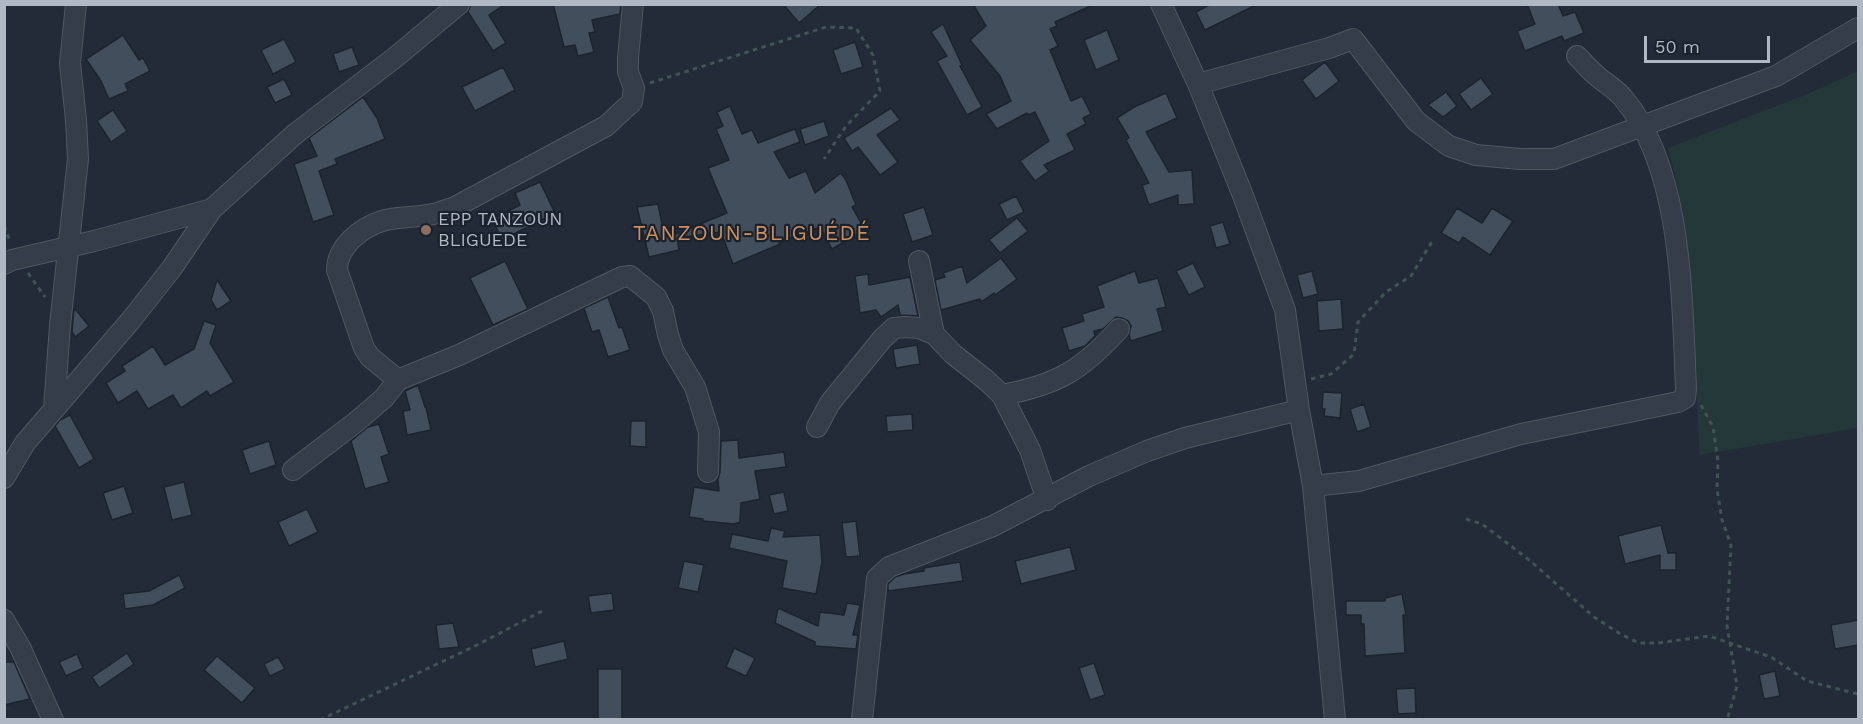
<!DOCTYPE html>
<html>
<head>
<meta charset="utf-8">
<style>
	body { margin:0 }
	#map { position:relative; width:1863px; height:724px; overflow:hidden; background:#222b37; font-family:"Work Sans",sans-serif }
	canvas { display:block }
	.frame { position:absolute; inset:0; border:6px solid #b0b8c4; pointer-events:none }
	.scale { position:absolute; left:1644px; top:36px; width:126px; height:27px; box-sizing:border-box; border:3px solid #b0b8c4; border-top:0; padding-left:8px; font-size:18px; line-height:21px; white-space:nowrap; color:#b0b8c4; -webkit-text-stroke:4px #1a222c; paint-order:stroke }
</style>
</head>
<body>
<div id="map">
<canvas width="1863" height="724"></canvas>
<div class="frame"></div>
<div class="scale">50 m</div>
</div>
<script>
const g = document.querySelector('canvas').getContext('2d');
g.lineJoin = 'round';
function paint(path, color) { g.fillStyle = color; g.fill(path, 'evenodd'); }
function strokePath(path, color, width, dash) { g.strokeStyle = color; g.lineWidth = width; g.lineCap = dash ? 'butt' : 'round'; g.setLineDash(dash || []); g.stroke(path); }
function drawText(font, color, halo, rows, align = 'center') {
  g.font = font + ' "Work Sans",sans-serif'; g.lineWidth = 4.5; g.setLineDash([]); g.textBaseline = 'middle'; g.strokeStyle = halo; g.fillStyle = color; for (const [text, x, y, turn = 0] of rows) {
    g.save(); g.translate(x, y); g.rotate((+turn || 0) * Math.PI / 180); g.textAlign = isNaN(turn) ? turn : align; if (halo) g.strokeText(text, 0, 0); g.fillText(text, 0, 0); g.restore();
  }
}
paint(new Path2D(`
	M 1858,71 L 1858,428 L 1700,455 C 1697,407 1694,360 1691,312 C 1687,257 1684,201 1668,148 L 1810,93 Z`), '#243839');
const building = new Path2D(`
	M 471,4 L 505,4 L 489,15 L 506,43 L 493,51 L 468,12 Z
	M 553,4 L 621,4 L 620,14 L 592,20 L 595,32 L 589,33 L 594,52 L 578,56 L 575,45 L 564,47 Z
	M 783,4 L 821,4 L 799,23 Z
	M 973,4 L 1095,4 L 1055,22 L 1057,26 L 1050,29 L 1058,46 L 1050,50 L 1071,101 L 1082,96 L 1091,114 L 1083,118 L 1086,124 L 1067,134 L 1075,150 L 1044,165 L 1049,171 L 1035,181 L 1020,161 L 1049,141 L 1035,112 L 1028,115 L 1027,113 L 997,129 L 986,114 L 1011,101 L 1000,76 L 970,40 L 986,26 Z
	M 1211,4 L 1258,4 L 1205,30 L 1196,12 Z
	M 1527,4 L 1558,4 L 1563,16 L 1575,12 L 1584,33 L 1564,41 L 1562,36 L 1525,51 L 1517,31 L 1535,24 Z
	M 943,24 L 962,65 L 960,66 L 982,107 L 967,115 L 937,61 L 947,56 L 931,32 Z
	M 1107,30 L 1119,60 L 1096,70 L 1084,40 Z
	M 123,35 L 139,60 L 143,58 L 150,71 L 125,84 L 128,91 L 109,99 L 101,81 L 86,59 Z
	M 284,39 L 296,62 L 273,74 L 261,50 Z
	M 855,42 L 863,67 L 841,74 L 833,50 Z
	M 352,47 L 359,65 L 339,72 L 333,54 Z
	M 1325,62 L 1339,81 L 1316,99 L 1302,80 Z
	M 503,67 L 515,90 L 475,111 L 462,87 Z
	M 1481,78 L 1493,94 L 1471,110 L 1459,94 Z
	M 284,79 L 292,95 L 275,103 L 267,87 Z
	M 1446,92 L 1457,106 L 1443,117 L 1428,105 Z
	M 1166,93 L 1177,118 L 1146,132 L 1169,172 L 1192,170 L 1194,204 L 1178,205 L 1178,195 L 1149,205 L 1142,185 L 1149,183 L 1126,140 L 1129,138 L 1117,118 L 1134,107 Z
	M 363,97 L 377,118 L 385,139 L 335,159 L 337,164 L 319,171 L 334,215 L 313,222 L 294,164 L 317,156 L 309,138 Z
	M 730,106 L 742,134 L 752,130 L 758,143 L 795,129 L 800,142 L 774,152 L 789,178 L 806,171 L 815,193 L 841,173 L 846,180 L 856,205 L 852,207 L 865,230 L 832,249 L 820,227 L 779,242 L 780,244 L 733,264 L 721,232 L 677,238 L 679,250 L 649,257 L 637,207 L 658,204 L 663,229 L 675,228 L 676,234 L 727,213 L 708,168 L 729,160 L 716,129 L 723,126 L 717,112 Z
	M 891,108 L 900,120 L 877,135 L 898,162 L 880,175 L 858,147 L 852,151 L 844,138 Z
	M 113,110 L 127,131 L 111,142 L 97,121 Z
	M 824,121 L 829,136 L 805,145 L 800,129 Z
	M 540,182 L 555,213 L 502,240 L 492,219 L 520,205 L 515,193 Z
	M 1016,196 L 1024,212 L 1007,220 L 999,204 Z
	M 924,207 L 933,235 L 912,242 L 903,214 Z
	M 1457,208 L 1482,223 L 1492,208 L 1513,221 L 1490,255 L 1463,237 L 1459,243 L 1441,233 Z
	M 1017,218 L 1028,231 L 1000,253 L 989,240 Z
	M 1223,222 L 1230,244 L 1216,248 L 1210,226 Z
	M 1001,258 L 1017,279 L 995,295 L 994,293 L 981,302 L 980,299 L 941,310 L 935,280 L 945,277 L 943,273 L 962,266 L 967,283 Z
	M 505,261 L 528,309 L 493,325 L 470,278 Z
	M 1193,263 L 1205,287 L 1189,295 L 1176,271 Z
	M 1135,271 L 1139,283 L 1158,278 L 1166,307 L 1157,309 L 1163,331 L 1131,341 L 1129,335 L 1131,326 L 1128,321 L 1122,318 L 1116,317 L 1103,329 L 1094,331 L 1095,336 L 1085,346 L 1069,351 L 1062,328 L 1084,321 L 1082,314 L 1104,307 L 1097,286 Z
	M 1312,271 L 1318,294 L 1303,298 L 1297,275 Z
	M 868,274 L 869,285 L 910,277 L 918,316 L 900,315 L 898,305 L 881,317 L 876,310 L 860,313 L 855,276 Z
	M 217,280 L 231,301 L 217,310 L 211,300 Z
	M 608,297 L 619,328 L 622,327 L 630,350 L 608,357 L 599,330 L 592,332 L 584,308 Z
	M 1341,299 L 1343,329 L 1319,331 L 1317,301 Z
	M 75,309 L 89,326 L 75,337 L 72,332 L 74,310 Z
	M 204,321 L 216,325 L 210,343 L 234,382 L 210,396 L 207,391 L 181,408 L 173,395 L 148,409 L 137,391 L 118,403 L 106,383 L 125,371 L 122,366 L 153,346 L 165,365 L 194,349 Z
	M 917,345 L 920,364 L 896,368 L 893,349 Z
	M 418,385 L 425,407 L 426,407 L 431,430 L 407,435 L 403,411 L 410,410 L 405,391 Z
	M 1323,392 L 1342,393 L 1340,418 L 1324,416 L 1325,409 L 1322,409 Z
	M 1364,404 L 1371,427 L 1357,432 L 1350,409 Z
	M 912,414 L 913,430 L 887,432 L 886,416 Z
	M 70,415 L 94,459 L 79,468 L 55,426 L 60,420 Z
	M 631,421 L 646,421 L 646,447 L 630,446 Z
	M 379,424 L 389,454 L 381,457 L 389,482 L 365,489 L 351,441 L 368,427 Z
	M 738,440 L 739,458 L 784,452 L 786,467 L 755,471 L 760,499 L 741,503 L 740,522 L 734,524 L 703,521 L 703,519 L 689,517 L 694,487 L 719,491 L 718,479 L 720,472 L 721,441 Z
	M 269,441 L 276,465 L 250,474 L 242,450 Z
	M 184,482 L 192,515 L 172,520 L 164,487 Z
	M 124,486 L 133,513 L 112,520 L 103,493 Z
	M 784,492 L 788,511 L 774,514 L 769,495 Z
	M 307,509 L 318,532 L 289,546 L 278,522 Z
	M 856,521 L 860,556 L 846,557 L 842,523 Z
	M 1661,525 L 1668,553 L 1676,553 L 1676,570 L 1660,570 L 1660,555 L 1625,564 L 1618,536 Z
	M 771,528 L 785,531 L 783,537 L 820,535 L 822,562 L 816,594 L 782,588 L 787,561 L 729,548 L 732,534 L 768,541 Z
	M 1070,547 L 1076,570 L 1021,584 L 1015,561 Z
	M 684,561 L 704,565 L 698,592 L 678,588 Z
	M 960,562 L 963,581 L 888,591 L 888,584 L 895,577 L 904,574 L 924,571 L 924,568 Z
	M 179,575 L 185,588 L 153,605 L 125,609 L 123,594 L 149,591 Z
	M 612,593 L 614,610 L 591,613 L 588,596 Z
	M 1402,594 L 1406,615 L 1403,615 L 1405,653 L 1365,656 L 1364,624 L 1361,624 L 1361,615 L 1346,615 L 1346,601 L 1385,601 L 1385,598 Z
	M 847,603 L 860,605 L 853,635 L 858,635 L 856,649 L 815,646 L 815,642 L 775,623 L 778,608 L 818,626 L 820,612 L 844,615 Z
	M 1858,620 L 1858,645 L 1835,649 L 1831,625 Z
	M 453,623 L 459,647 L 439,649 L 436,625 Z
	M 564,641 L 568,659 L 535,667 L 531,649 Z
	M 734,648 L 755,658 L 746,676 L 726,667 Z
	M 127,653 L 134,664 L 99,688 L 92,677 Z
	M 77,654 L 83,668 L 66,676 L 59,662 Z
	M 217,656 L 255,688 L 242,703 L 204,670 Z
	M 278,657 L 285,669 L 270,676 L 264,664 Z
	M 4,662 L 14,662 L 30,699 L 4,705 Z
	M 1094,663 L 1105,695 L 1090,700 L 1079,668 Z
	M 598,669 L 622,669 L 622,720 L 598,720 Z
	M 1775,671 L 1780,696 L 1764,699 L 1759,675 Z
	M 1415,688 L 1416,713 L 1398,714 L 1396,689 Z`);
paint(building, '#434e5c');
strokePath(building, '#1c242e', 1.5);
const minor = new Path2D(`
	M 1161,4 L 1198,84 L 1242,193 L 1285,310 L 1299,410 L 1313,486 L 1335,720
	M 1198,84 L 1329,48 L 1353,39 L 1416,121 L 1449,146 L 1476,155 L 1520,159 L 1554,159 L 1776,76 L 1858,28
	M 919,261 L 934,334 L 953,354 L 986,380 L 1002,395 L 1030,450 L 1047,500
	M 4,264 L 12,260 L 94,241 L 212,209
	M 398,380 L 370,357 L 364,348 L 337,270 C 337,247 360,228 382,221 C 398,216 416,218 433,214 C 440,213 448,209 455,207 L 606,126 L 632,102 L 634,88 L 628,72 L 628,58 L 633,4
	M 1002,395 C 1057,385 1082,370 1119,329
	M 54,409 L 60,325 L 78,159 L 76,120 L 70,63 L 76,4
	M 817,427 L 830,403 L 883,338 L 894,328 L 905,327 L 919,328 L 934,334
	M 293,470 L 356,422 L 384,398 L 398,380 L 459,355 L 622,277 L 630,276 L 656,297 L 663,311 L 668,335 L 673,350 L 695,387 L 709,432 L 708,472
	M 4,478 L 25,443 L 131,320 L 172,268 L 212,209 L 295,134 L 397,56 L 459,4
	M 1313,486 L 1359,481 L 1521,434 L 1678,402 L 1685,398 L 1686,389 C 1682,301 1683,170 1624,99 C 1616,89 1606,84 1597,76 C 1590,70 1584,63 1577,56
	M 4,620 L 20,647 L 53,720
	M 862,720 L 877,578 L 889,567 L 993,526 L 1089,476 L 1147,451 L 1185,438 L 1299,410`);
strokePath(minor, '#505862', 22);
strokePath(new Path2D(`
	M 650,83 L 826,27 L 856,28 L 873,55 L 880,91 L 846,126 L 824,159
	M 4,226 L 10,241
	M 28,273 L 45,297
	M 1311,379 L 1331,374 L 1354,354 L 1358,322 L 1386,292 L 1411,276 L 1433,240
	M 1701,405 L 1713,427 L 1718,461 L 1717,489 L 1722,520 L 1731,545 L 1727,625 L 1737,686 L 1727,720
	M 1466,519 L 1482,524 L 1528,559 L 1594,617 L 1622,635 L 1639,643 L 1658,643 L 1709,636 L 1771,657 L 1807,681 L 1858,694
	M 320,720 L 477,645 L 544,610`), '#415355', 3, [4.5, 4.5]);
strokePath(minor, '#353d48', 20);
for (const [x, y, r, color] of [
	[426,230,6,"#8d6e63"]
]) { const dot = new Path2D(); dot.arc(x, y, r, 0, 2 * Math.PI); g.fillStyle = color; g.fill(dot); strokePath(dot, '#1a222c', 2); }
drawText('18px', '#b0b8c4', '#1a222c', [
	["EPP TANZOUN",438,220],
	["BLIGUEDE",438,241]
], 'left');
g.letterSpacing = '1.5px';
drawText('21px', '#cd8f61', '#1a222c', [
	["TANZOUN-BLIGUÉDÉ",752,234]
]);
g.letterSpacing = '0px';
</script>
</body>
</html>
